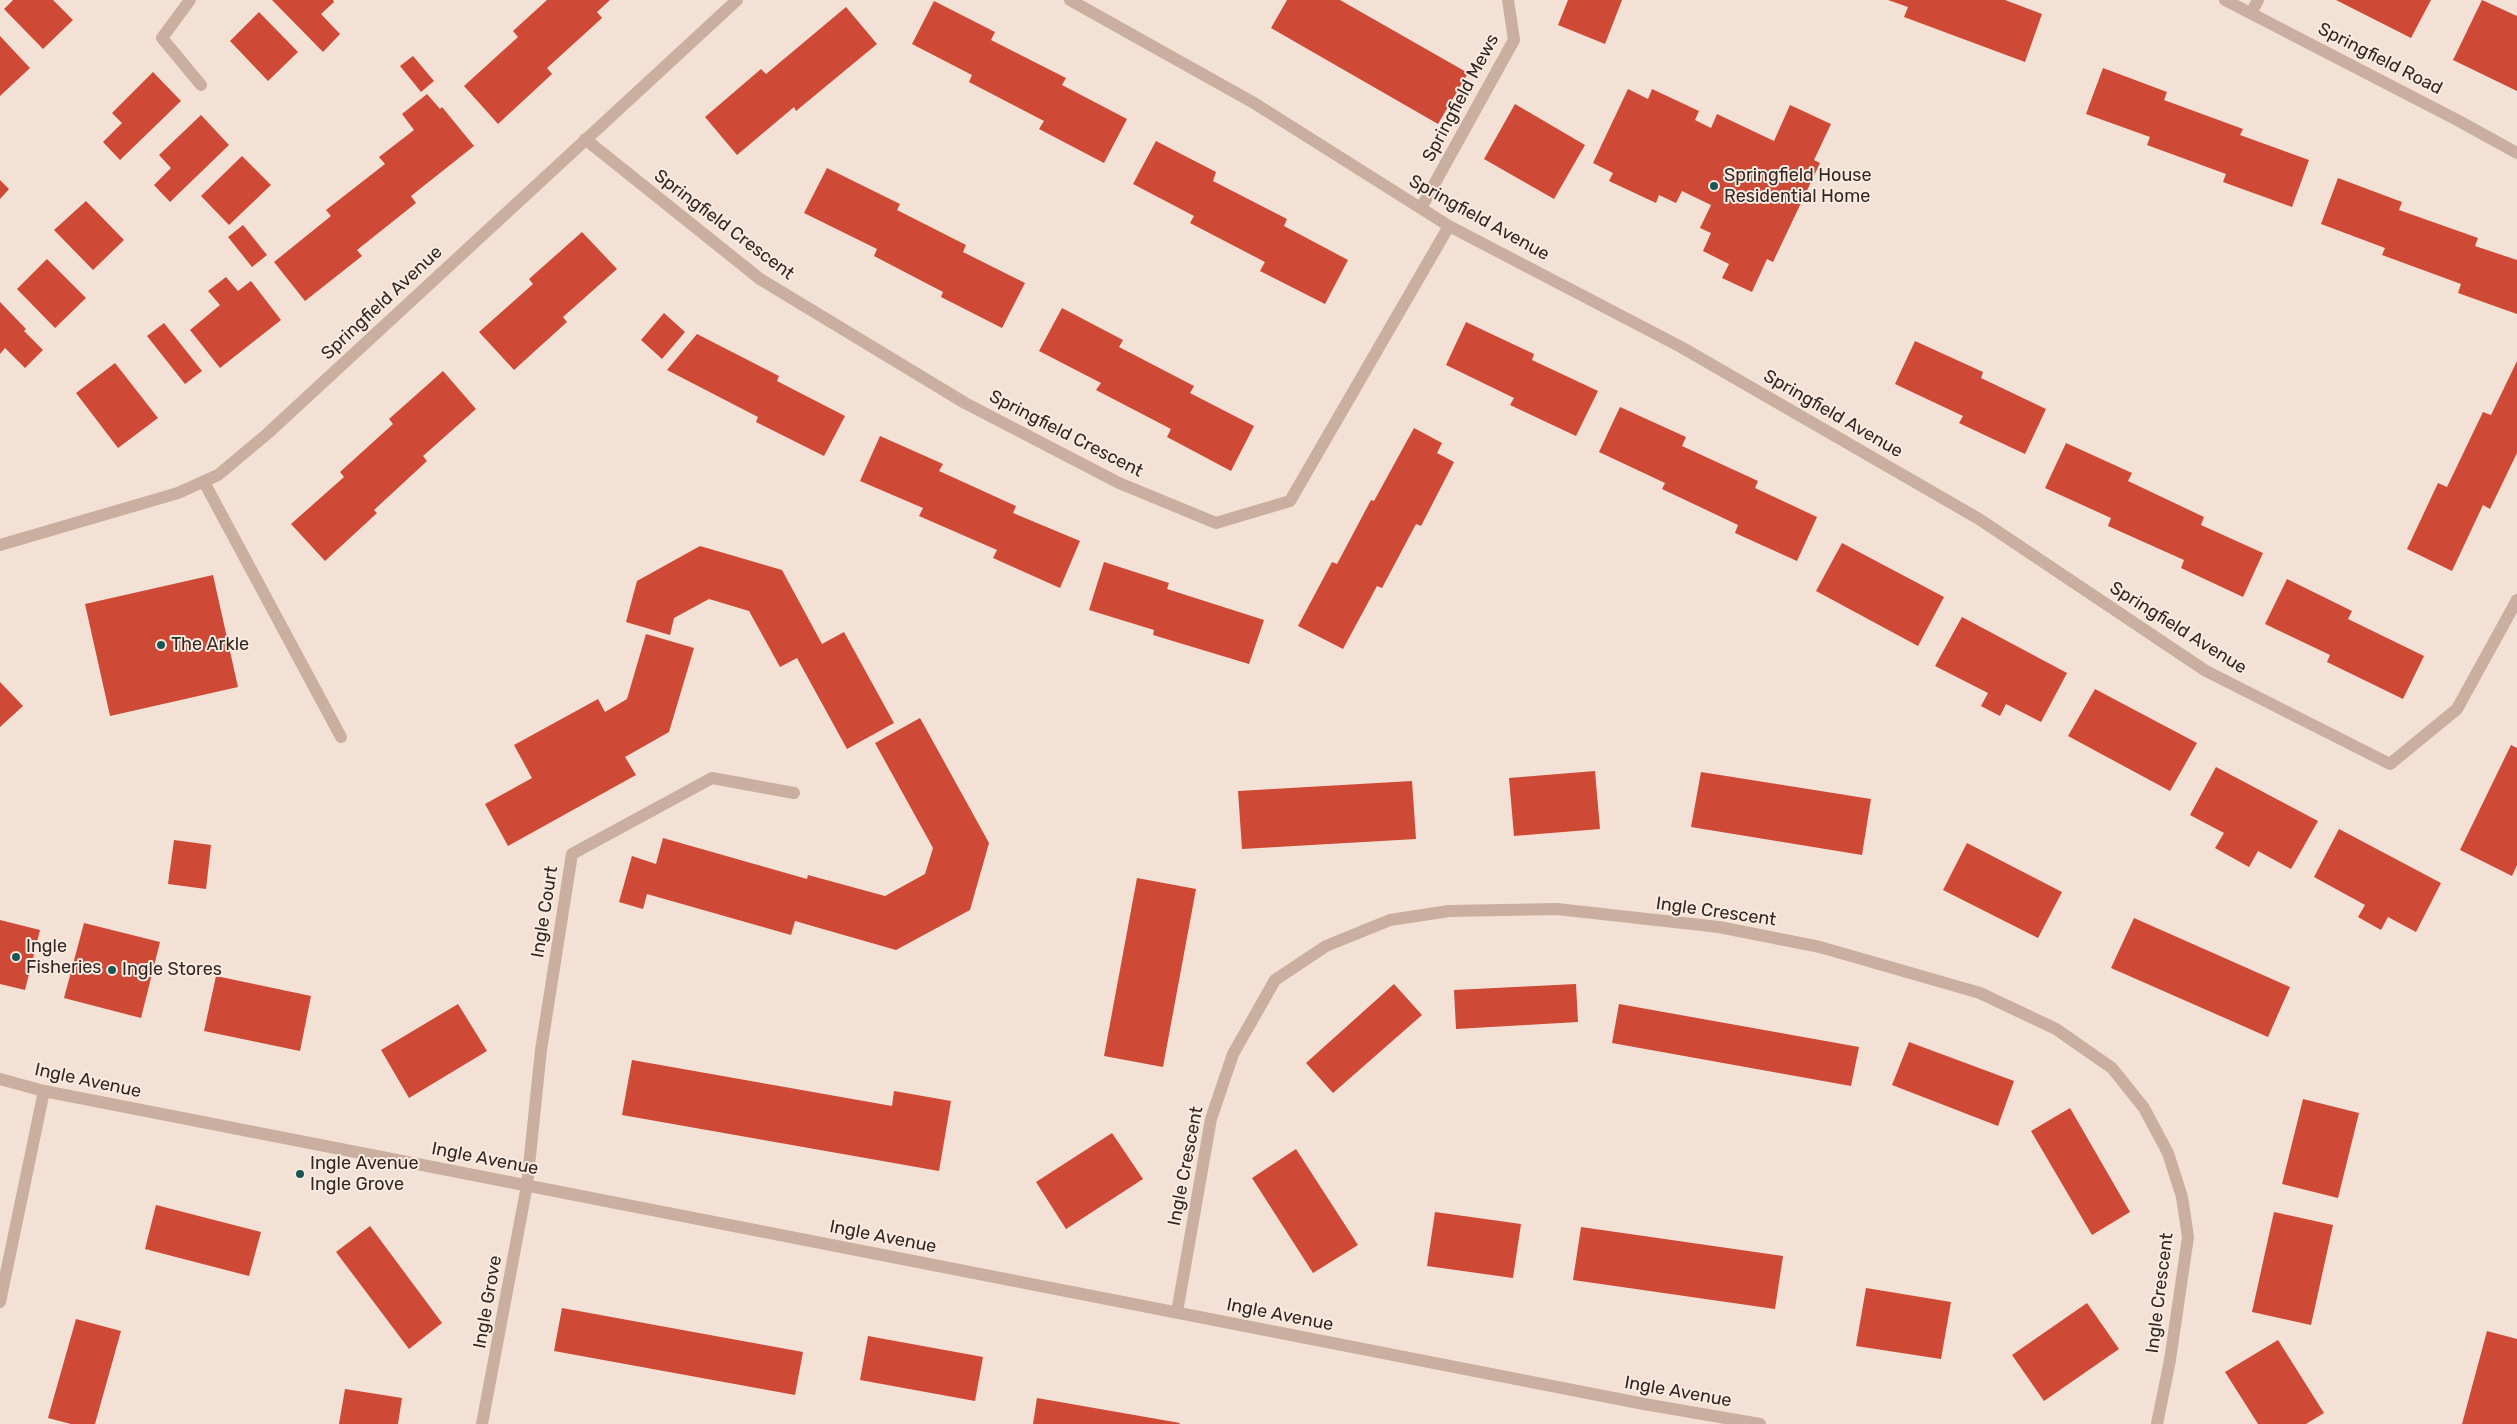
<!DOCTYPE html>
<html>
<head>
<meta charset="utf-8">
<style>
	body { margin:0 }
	canvas { display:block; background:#f2e1d4 }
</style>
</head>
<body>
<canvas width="2517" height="1424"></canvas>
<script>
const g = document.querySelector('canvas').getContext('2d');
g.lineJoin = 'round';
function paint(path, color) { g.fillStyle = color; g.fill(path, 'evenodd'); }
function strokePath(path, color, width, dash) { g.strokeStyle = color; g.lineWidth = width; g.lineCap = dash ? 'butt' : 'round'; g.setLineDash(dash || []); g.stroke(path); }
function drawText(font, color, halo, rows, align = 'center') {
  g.font = font + ' Rubik,sans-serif'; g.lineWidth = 4; g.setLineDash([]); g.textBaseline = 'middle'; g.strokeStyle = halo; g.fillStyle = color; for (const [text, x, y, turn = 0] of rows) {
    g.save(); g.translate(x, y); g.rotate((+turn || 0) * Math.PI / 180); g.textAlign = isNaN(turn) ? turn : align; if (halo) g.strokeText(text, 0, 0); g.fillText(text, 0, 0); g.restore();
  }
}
paint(new Path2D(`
	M 13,0 L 53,0 L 73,20 L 43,49 L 4,9 Z
	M 272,0 L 333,0 L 334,2 L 321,14 L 340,34 L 323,52 Z
	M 547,0 L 610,0 L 597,12 L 602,18 L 547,68 L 552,74 L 498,124 L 464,86 L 518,37 L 513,31 Z
	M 1287,0 L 1340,0 L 1468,73 L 1438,124 L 1271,28 Z
	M 1568,0 L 1622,0 L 1605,44 L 1558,25 Z
	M 1888,0 L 2005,0 L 2042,14 L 2025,62 L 1904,17 L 1908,7 Z
	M 2336,0 L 2431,0 L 2411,38 Z
	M 2482,0 L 2517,16 L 2517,91 L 2453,60 Z
	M 934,1 L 995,32 L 991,40 L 1066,78 L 1062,85 L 1127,119 L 1104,163 L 1039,129 L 1044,121 L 969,82 L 972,75 L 912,44 Z
	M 846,7 L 877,44 L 796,111 L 794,107 L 737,155 L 705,117 L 761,69 L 766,74 Z
	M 259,12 L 298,52 L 268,81 L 230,41 Z
	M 0,36 L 30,68 L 0,96 Z
	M 413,56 L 434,81 L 421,92 L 400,66 Z
	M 2103,68 L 2167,92 L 2164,100 L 2243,129 L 2240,135 L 2309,160 L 2292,207 L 2223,182 L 2226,174 L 2147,145 L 2150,137 L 2086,114 Z
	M 153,72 L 181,101 L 120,160 L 103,142 L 122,123 L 112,113 Z
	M 1628,89 L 1648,99 L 1652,89 L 1699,111 L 1695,120 L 1711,128 L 1717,114 L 1774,141 L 1790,105 L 1831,124 L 1814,160 L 1820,163 L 1773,262 L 1767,259 L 1752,292 L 1722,278 L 1729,264 L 1703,251 L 1711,233 L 1700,228 L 1711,205 L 1682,191 L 1676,203 L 1659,195 L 1656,203 L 1609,181 L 1613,173 L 1593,163 Z
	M 427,94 L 440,109 L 442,107 L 474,146 L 411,196 L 416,203 L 357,250 L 362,256 L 305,301 L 274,262 L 331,216 L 326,210 L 385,164 L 379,157 L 414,130 L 402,114 Z
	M 1515,104 L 1585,145 L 1554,199 L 1484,159 Z
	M 201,115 L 229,145 L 170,202 L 154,185 L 171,168 L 159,155 Z
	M 1156,141 L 1216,172 L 1213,181 L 1287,219 L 1284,226 L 1348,260 L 1325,304 L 1260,271 L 1265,262 L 1190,223 L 1194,216 L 1133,184 Z
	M 242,156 L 271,185 L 229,225 L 201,196 Z
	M 827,168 L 900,204 L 897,210 L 966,245 L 963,252 L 1025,283 L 1002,328 L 941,297 L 943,292 L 874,256 L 877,249 L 804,213 Z
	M 2338,178 L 2402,202 L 2399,210 L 2478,238 L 2475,246 L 2517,260 L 2517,314 L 2458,293 L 2461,284 L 2382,255 L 2385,248 L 2321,224 Z
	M 0,180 L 9,189 L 0,199 Z
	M 86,201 L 124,240 L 93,270 L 54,230 Z
	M 243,225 L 267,255 L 252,267 L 228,237 Z
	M 582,232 L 617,269 L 563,317 L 567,322 L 514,370 L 479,332 L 533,284 L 529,279 Z
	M 47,259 L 86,298 L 55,328 L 17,289 Z
	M 226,277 L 238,291 L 251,281 L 281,320 L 220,368 L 190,330 L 220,305 L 208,291 Z
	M 0,302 L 26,329 L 24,331 L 43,350 L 25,368 L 5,348 L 0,354 Z
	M 1062,308 L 1123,340 L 1119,347 L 1194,386 L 1190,393 L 1254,426 L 1231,471 L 1167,437 L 1171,429 L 1096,390 L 1101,383 L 1039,351 Z
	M 664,313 L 685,332 L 662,359 L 641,340 Z
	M 1466,322 L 1534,354 L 1532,360 L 1598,391 L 1576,436 L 1510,405 L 1514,398 L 1446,365 Z
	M 164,323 L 202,371 L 185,384 L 147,336 Z
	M 697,334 L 779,376 L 777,381 L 845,416 L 824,456 L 756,422 L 758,417 L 667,370 Z
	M 1915,341 L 1983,372 L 1981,378 L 2046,409 L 2025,454 L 1959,423 L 1963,416 L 1895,384 Z
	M 2517,361 L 2517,453 L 2490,509 L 2483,505 L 2452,571 L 2407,549 L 2438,483 L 2447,487 L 2483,412 L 2491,415 Z
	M 115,363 L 158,418 L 118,448 L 76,393 Z
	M 443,371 L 476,409 L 423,456 L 427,461 L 374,510 L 377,513 L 325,561 L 291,524 L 344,477 L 340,472 L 393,424 L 389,419 Z
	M 1620,407 L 1686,437 L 1682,446 L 1758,481 L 1755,488 L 1817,517 L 1797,561 L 1735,533 L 1738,525 L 1662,489 L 1665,483 L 1599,452 Z
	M 1414,428 L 1442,443 L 1437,453 L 1454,462 L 1421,526 L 1416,524 L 1382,588 L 1377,586 L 1343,649 L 1298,626 L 1332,562 L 1337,564 L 1371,500 L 1374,501 Z
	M 880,436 L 943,464 L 939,471 L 1016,506 L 1013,513 L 1080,541 L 1060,588 L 993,558 L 997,550 L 919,516 L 923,508 L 860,481 Z
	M 2066,443 L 2132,473 L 2128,481 L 2204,517 L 2201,525 L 2263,553 L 2243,597 L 2181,568 L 2184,560 L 2108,526 L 2111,518 L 2045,488 Z
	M 1842,543 L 1944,597 L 1918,646 L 1816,591 Z
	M 700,546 L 782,570 L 822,644 L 844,632 L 894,723 L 847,749 L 797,658 L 780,667 L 749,611 L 709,599 L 674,618 L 670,635 L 626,622 L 637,581 Z
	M 1104,562 L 1169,583 L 1167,589 L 1264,620 L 1249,664 L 1153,635 L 1154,630 L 1089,610 Z
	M 213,575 L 238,687 L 110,716 L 85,604 Z
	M 2287,579 L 2352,611 L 2348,619 L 2424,656 L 2403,699 L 2327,662 L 2330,655 L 2265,624 Z
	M 1962,617 L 2067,673 L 2041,722 L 2006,704 L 2000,716 L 1981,706 L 1988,693 L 1935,666 Z
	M 646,634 L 694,648 L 669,732 L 625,757 L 636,775 L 508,846 L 485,804 L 532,778 L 514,745 L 598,699 L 605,712 L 627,699 Z
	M 0,682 L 23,706 L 0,727 Z
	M 2095,689 L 2197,743 L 2170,791 L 2068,736 Z
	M 920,718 L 989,843 L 970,910 L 896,950 L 795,921 L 791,935 L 647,894 L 643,909 L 619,902 L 632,856 L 656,864 L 663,838 L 807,879 L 808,875 L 885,896 L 925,874 L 933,848 L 875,743 Z
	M 2511,745 L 2517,748 L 2517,865 L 2512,876 L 2460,850 Z
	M 2216,767 L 2318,821 L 2291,869 L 2258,851 L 2249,867 L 2215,848 L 2224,833 L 2190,815 Z
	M 1595,771 L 1600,829 L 1514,836 L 1509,778 Z
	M 1701,772 L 1871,799 L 1862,855 L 1691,827 Z
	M 1412,781 L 1416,839 L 1242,849 L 1238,791 Z
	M 2339,829 L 2441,883 L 2416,932 L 2388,917 L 2381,930 L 2358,917 L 2365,905 L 2314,877 Z
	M 174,840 L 211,845 L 206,889 L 168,884 Z
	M 1967,843 L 2062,892 L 2038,938 L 1943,890 Z
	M 1137,878 L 1196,889 L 1163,1067 L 1104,1056 Z
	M 2134,918 L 2290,987 L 2268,1037 L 2111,968 Z
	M 0,920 L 40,930 L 25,990 L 0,984 Z
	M 84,923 L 160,942 L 141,1018 L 64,998 Z
	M 216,976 L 311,996 L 300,1051 L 204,1031 Z
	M 1394,984 L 1422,1015 L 1333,1093 L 1306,1063 Z
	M 1576,984 L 1578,1022 L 1456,1029 L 1454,990 Z
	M 458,1004 L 487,1051 L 409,1098 L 381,1050 Z
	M 1619,1004 L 1859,1047 L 1851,1086 L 1612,1043 Z
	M 1909,1042 L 2014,1081 L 1998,1126 L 1892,1085 Z
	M 632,1060 L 892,1106 L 894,1091 L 951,1101 L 939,1171 L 622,1115 Z
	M 2303,1099 L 2359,1113 L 2338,1198 L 2282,1184 Z
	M 2070,1108 L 2130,1212 L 2092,1235 L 2031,1131 Z
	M 1112,1133 L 1143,1179 L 1066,1229 L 1036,1182 Z
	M 1296,1149 L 1358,1245 L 1313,1273 L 1252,1178 Z
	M 156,1205 L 261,1232 L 249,1276 L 145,1249 Z
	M 1435,1212 L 1521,1224 L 1513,1278 L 1427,1266 Z
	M 2274,1212 L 2333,1225 L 2311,1325 L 2252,1312 Z
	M 370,1226 L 442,1323 L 409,1349 L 336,1252 Z
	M 1581,1227 L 1783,1256 L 1775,1309 L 1573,1280 Z
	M 1866,1288 L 1951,1302 L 1941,1359 L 1856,1346 Z
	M 2087,1303 L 2119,1349 L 2044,1401 L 2012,1355 Z
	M 562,1308 L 803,1352 L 795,1395 L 554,1351 Z
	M 76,1319 L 121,1331 L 95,1424 L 71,1424 L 48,1418 Z
	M 2487,1331 L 2517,1339 L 2517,1424 L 2462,1424 Z
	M 868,1336 L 983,1357 L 975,1401 L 860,1380 Z
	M 2278,1340 L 2324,1413 L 2306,1424 L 2258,1424 L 2225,1372 Z
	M 345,1389 L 402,1398 L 398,1424 L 339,1424 Z
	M 1037,1398 L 1180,1423 L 1179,1424 L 1033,1424 Z`), '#ce4a37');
strokePath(new Path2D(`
	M 204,482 L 341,737`), '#caafa0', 12);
strokePath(new Path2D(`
	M 190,0 L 162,38 L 201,85
	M 1070,0 L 1254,103 L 1449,226 L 1681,347 L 1979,519 L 2206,671 L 2390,764 L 2457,709 L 2517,600
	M 2225,0 L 2459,121 L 2517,153
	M 2251,13 L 2258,0
	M 585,139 L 760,279 L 965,403 L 1119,483 L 1216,523 L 1290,501 L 1449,226
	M 1421,208 L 1514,40 L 1508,0
	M 0,545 L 178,493 L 218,475 L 267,434 L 737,0
	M 0,1079 L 44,1091 L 1644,1404 L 1760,1424
	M 0,1302 L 44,1091
	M 1177,1312 L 1211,1119 L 1233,1054 L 1275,980 L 1326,946 L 1390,920 L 1449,911 L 1557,909 L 1719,927 L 1820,947 L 1980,993 L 2056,1029 L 2112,1068 L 2144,1108 L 2168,1153 L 2182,1197 L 2188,1237 L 2170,1360 L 2157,1424
	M 482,1424 L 527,1185 L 541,1050 L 572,854 L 712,778 L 794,793`), '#caafa0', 12);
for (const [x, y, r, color] of [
	[1714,186,5,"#185754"],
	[161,645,5,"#185754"],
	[16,957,5,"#185754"],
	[112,970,5,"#185754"],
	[300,1174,5,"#185754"]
]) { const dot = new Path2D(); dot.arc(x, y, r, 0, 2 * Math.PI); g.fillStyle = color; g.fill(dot); strokePath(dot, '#faebe1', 2); }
drawText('18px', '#332724', '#faebe1', [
	["Springfield Road",2380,59,27],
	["Springfield Mews",1461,98,-62],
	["Springfield Avenue",1479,218,29],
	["Springfield Crescent",724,225,37],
	["Springfield Avenue",382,303,-43],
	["Springfield Avenue",1833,414,30],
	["Springfield Crescent",1066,434,27],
	["Springfield Avenue",2178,628,32],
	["Ingle Court",545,912,-81],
	["Ingle Crescent",1716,912,8],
	["Ingle Avenue",88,1081,12],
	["Ingle Avenue",485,1159,11],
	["Ingle Crescent",1186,1166,-79],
	["Ingle Avenue",883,1237,11],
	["Ingle Crescent",2160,1293,-83],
	["Ingle Grove",488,1302,-80],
	["Ingle Avenue",1280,1315,11],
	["Ingle Avenue",1678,1392,10]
]);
drawText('18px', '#332724', '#faebe1', [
	["Springfield House",1724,176],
	["Residential Home",1724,197],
	["The Arkle",171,645],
	["Ingle",26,947],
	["Fisheries",26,968],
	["Ingle Stores",122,970],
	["Ingle Avenue",310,1164],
	["Ingle Grove",310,1185]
], 'left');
</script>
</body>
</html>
